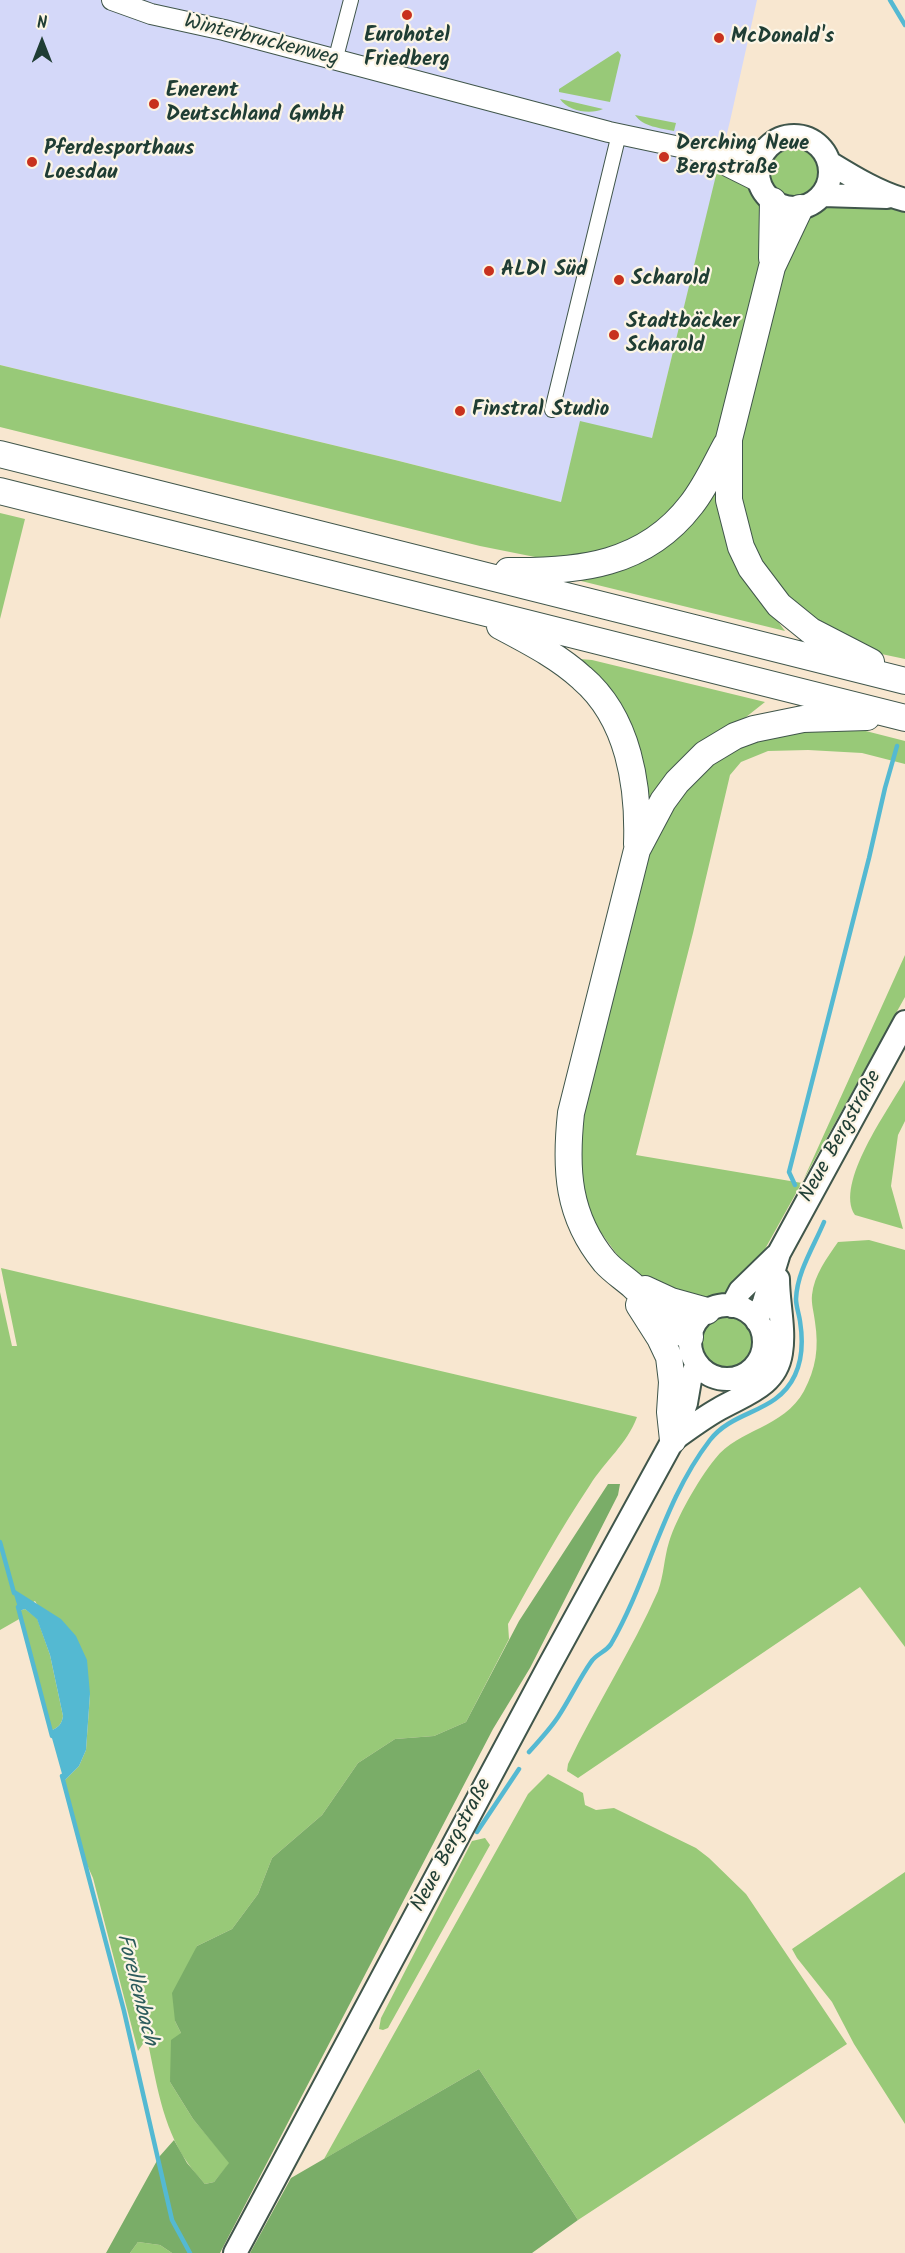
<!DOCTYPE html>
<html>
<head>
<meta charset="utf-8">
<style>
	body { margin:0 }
	#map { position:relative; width:905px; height:2253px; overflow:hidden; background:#f8e7d0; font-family:Kalam,sans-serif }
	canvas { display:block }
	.north { position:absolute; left:12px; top:12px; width:60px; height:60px; -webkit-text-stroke:4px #fcf5e5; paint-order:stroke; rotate:0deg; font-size:16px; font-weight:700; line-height:24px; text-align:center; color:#1f3d34 }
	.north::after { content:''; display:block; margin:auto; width:21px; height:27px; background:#1f3d34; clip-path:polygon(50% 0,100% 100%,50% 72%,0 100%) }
</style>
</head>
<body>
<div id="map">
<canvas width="905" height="2253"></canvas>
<div class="north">N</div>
</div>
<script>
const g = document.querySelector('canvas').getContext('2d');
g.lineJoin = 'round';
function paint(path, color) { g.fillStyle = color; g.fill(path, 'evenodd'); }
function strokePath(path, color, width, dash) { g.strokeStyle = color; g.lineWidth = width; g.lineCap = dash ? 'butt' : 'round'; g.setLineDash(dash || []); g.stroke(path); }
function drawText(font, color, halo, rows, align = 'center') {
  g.font = font + ' Kalam,sans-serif'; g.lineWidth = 4.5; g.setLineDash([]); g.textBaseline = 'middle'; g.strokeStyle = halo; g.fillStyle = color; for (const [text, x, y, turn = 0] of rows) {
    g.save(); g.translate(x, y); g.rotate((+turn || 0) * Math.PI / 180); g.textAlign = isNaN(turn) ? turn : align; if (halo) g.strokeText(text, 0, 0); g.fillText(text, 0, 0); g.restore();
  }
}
paint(new Path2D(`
	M 0,0 L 757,0 L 730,121 L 652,438 L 561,502 L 395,460 L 0,365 Z`), '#d4d8f9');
paint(new Path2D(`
	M 618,51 L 621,55 L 610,102 L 559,92 L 559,89 Z
	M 560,99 L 603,109 C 590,115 568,111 560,99 Z
	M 635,115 L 676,123 L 674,131 C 661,128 643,127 635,115 Z
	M769 171a27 27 0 1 1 54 0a27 27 0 1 1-54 0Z
	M 718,167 L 750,184 L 762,199 L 763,262 L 719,441 L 694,491 L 653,531 L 586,560 L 540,558 L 480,546 L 0,427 L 0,365 L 395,460 L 561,502 L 580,421 L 652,438 Z
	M 872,201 L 905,209 L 905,659 L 872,652 L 810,623 L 766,580 L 734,495 L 739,447 L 784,267 L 803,223 L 827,204 Z
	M 719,482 L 751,585 L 785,631 L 577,580 Z
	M 0,513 L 25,519 L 0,619 Z
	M 568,658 L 592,660 L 765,702 L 741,721 L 648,809 Z
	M 854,728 L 905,741 L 905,764 L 862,753 L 808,750 L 768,751 L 741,762 L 730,775 L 693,933 L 636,1155 L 802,1183 L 905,955 L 905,997 L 755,1267 L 728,1293 L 705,1300 L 672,1295 L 629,1271 L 594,1223 L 581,1187 L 578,1142 L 584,1104 L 653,828 L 714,756 L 756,735 Z
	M 905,1080 L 905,1121 L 898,1135 L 891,1186 L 903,1229 L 855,1215 C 834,1184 889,1109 905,1080 Z
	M 869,1240 L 905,1250 L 905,1647 L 860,1587 L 578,1778 L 567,1771 L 568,1764 C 596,1705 632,1650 658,1591 C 664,1575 664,1558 669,1542 C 677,1517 698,1480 715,1459 C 739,1428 783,1429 804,1391 C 816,1368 819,1348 815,1322 C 814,1313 811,1303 812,1295 C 814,1275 827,1258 838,1242 Z
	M 1,1268 L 637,1417 C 627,1444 605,1461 590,1485 C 560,1530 534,1577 508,1624 L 509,1639 L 466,1722 L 434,1736 L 395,1739 L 358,1763 L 322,1815 L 272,1858 L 258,1894 L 232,1929 L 197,1946 L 175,2021 L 181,2033 L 170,2082 L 193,2119 L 230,2163 L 214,2182 L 205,2184 C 199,2177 192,2170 187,2162 C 162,2126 156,2080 147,2038 L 138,2051 L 93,1878 L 79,1847 L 63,1782 L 79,1766 L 86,1750 L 90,1694 L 35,1601 L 19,1611 L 25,1609 L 37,1618 L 50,1655 L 63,1716 C 62,1724 58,1728 50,1731 L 21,1618 L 0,1630 L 0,1292 L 12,1346 L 17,1346 Z
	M701 1341a26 26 0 1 1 52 0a26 26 0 1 1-52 0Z
	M 548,1774 L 583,1793 L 585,1805 L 596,1810 L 614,1808 L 696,1848 L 709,1858 L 746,1894 L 847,2044 L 578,2220 L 479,2069 L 324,2159 L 528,1794 Z
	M 485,1838 L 490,1845 L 388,2028 L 383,2030 L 379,2029 L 381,2018 L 472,1841 Z
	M 905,1872 L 905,2124 L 854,2044 L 832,2002 L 797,1958 L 792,1949 Z
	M 138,2242 L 160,2245 L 172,2253 L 130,2253 Z`), '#98c978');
paint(new Path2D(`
	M 608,1484 L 620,1484 L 618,1495 L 530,1668 L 493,1729 L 220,2253 L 172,2253 L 160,2245 L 138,2242 L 130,2253 L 106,2253 L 159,2157 L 174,2140 L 187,2163 L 205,2184 L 214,2182 L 229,2163 L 193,2119 L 170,2082 L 171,2040 L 181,2033 L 175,2021 L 172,1993 L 197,1946 L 232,1929 L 258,1894 L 272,1858 L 322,1815 L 358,1763 L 395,1739 L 434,1736 L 466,1722 L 519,1621 Z
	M 479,2069 L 578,2220 L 532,2253 L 250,2253 L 291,2178 Z`), '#7aad68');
paint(new Path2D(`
	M 12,1588 L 61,1619 L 76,1636 L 87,1660 L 90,1694 L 86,1750 L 79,1766 L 64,1781 L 50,1731 C 58,1728 62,1724 63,1716 L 50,1655 L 37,1619 L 25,1609 L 19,1611 Z`), '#54b9d2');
strokePath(new Path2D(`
	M 890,0 L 905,25
	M 795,1185 L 789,1172 L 869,858 L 885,788 L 897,746
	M 0,1542 L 14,1593
	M 18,1607 L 52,1736
	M 529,1752 C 539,1741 550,1729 558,1717 C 570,1699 579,1679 591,1662 C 596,1654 606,1652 611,1644 C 649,1578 663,1501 710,1440 C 734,1409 777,1414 795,1375 C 803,1358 803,1340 800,1321 C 799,1314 796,1306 796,1299 C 797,1272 814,1246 824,1222
	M 62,1776 L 124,2011 L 172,2220 L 190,2253
	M 477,1832 L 519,1769`), '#54b9d2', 4.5);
const street = new Path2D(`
	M 335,61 L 351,0
	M 552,410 L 619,134`);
const secondary = new Path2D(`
	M 112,0 L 151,14 L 224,30 L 609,132 L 694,150 L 765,150
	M 699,152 L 759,182`);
const primary = new Path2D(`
	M758 172a36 36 0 1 1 72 0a36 36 0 1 1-72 0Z
	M 830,163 C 853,177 879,193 905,200
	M 823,195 L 887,197
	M690 1342a37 37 0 1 1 74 0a37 37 0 1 1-74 0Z
	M 732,1306 L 740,1291 L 776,1256
	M 757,1321 L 764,1302 L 779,1253 L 905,1022
	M 673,1440 C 688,1429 703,1418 719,1409 C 745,1394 776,1386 781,1353 C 785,1329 778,1303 778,1279
	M 235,2253 L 548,1668 L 673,1440 L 686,1403 L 690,1380 L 697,1364`);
const highway = new Path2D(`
	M 800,208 L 772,267 L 729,439 L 729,500 L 741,547 L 751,568 L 779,605 L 811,631 L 871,662
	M 772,258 L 773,201
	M 0,454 L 905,681
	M 0,491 L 905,718
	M 508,571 C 579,572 645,565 691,505 C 706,486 715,465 726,445
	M 500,626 C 528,641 558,656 582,678 C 629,718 639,786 637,844
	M 645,1289 L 671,1301 L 707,1311
	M 639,1305 L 660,1338 L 669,1357 L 672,1382 L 670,1412 L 673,1440
	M 690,1337 L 680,1331 C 664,1316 649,1301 633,1286 C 624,1278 613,1271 605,1262 C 567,1216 565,1169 571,1113 L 637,850 L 663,801 L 677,782 L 705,754 L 735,736 L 754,729 L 803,719 L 867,717`);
strokePath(street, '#40564b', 16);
strokePath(secondary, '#40564b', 22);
strokePath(primary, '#40564b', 26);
strokePath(highway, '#40564b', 28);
strokePath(street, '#fff', 14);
strokePath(secondary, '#fff', 20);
strokePath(primary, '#fff', 22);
strokePath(highway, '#fff', 26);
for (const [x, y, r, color] of [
	[407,15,6,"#c8321e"],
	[719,38,6,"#c8321e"],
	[154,104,6,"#c8321e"],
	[664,157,6,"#c8321e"],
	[32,162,6,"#c8321e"],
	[489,271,6,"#c8321e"],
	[619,280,6,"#c8321e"],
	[614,335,6,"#c8321e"],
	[460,411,6,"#c8321e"]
]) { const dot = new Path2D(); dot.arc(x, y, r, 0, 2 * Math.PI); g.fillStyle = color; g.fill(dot); strokePath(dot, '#fcf5e5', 2); }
drawText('bold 21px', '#1f3d34', '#fcf5e5', [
	["Eurohotel",407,37,"center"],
	["Friedberg",407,61,"center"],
	["McDonald's",731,38],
	["Enerent",166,92],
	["Deutschland GmbH",166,116],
	["Derching Neue",676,145],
	["Bergstraße",676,169],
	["Pferdesporthaus",44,150],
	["Loesdau",44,174],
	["ALDI Süd",501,271],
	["Scharold",631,280],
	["Stadtbäcker",626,323],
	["Scharold",626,347],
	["Finstral Studio",472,411]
], 'left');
drawText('21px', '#1f3d34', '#fcf5e5', [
	["Winterbruckenweg",261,42,14],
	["Neue Bergstraße",842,1137,-61],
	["Neue Bergstraße",453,1846,-62]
]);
drawText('italic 22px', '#2c5c5c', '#fcf5e5', [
	["Forellenbach",135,1990,76]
]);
</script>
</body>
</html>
